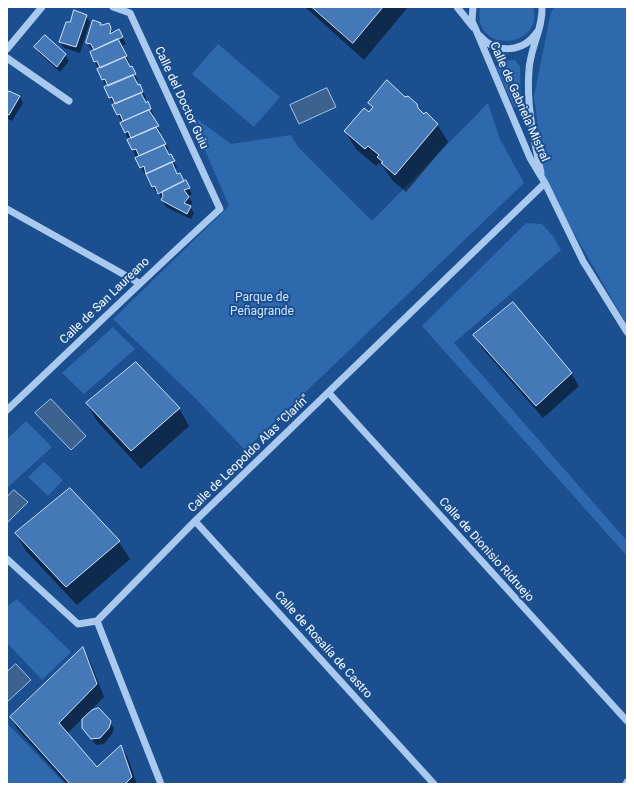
<!DOCTYPE html>
<html>
<head>
<meta charset="utf-8">
<style>
	body { margin:0 }
	#map { position:relative; width:634px; height:791px; overflow:hidden; background:#1b4f8f; font-family:Roboto,sans-serif }
	canvas { display:block }
	.frame { position:absolute; inset:0; border:8px solid #fff; pointer-events:none }
</style>
</head>
<body>
<div id="map">
<canvas width="634" height="791"></canvas>
<div class="frame"></div>
</div>
<script>
const g = document.querySelector('canvas').getContext('2d');
g.lineJoin = 'round';
function paint(path, color) { g.fillStyle = color; g.fill(path, 'evenodd'); }
function strokePath(path, color, width, dash) { g.strokeStyle = color; g.lineWidth = width; g.lineCap = dash ? 'butt' : 'round'; g.setLineDash(dash || []); g.stroke(path); }
function drawText(font, color, halo, rows, align = 'center') {
  g.font = font + ' Roboto,sans-serif'; g.lineWidth = 4; g.setLineDash([]); g.textBaseline = 'middle'; g.strokeStyle = halo; g.fillStyle = color; for (const [text, x, y, turn = 0] of rows) {
    g.save(); g.translate(x, y); g.rotate((+turn || 0) * Math.PI / 180); g.textAlign = isNaN(turn) ? turn : align; if (halo) g.strokeText(text, 0, 0); g.fillText(text, 0, 0); g.restore();
  }
}
paint(new Path2D(`
	M 480,7 L 533,7 C 546,48 471,56 480,7 Z
	M 555,7 L 627,7 L 627,325 L 545,183 L 534,96 L 551,12 Z
	M 218,44 L 280,97 L 254,127 L 192,74 Z
	M 515,60 L 520,67 L 521,102 L 521,107 L 519,109 L 514,107 L 496,67 L 498,63 L 503,61 Z
	M 488,103 L 500,139 L 524,183 L 245,450 L 196,399 L 113,319 L 229,206 L 189,113 L 231,144 L 291,135 L 298,147 L 372,221 Z
	M 526,223 L 542,224 L 553,236 L 561,250 L 454,343 L 627,541 L 627,556 L 422,326 Z
	M 113,327 L 135,349 L 84,394 L 62,373 Z
	M 26,421 L 52,447 L 7,488 L 7,439 Z
	M 44,462 L 63,480 L 48,496 L 28,477 Z
	M 17,599 L 71,652 L 42,680 L 7,643 L 7,607 Z
	M 7,723 L 65,784 L 7,784 Z`), '#2e69ad');
const water = new Path2D(`
	M 327,88 L 336,107 L 299,124 L 290,105 Z
	M 51,399 L 86,436 L 71,450 L 35,413 Z
	M 14,490 L 28,502 L 7,523 L 7,497 Z
	M 16,664 L 31,680 L 7,702 L 7,672 Z`);
paint(water, '#3c6290');
strokePath(water, '#9cc4f0', 1);
paint(new Path2D(`
	M 305,7 L 408,7 L 364,60 Z
	M 86,16 L 90,22 L 80,53 L 64,48 L 60,42 L 71,24 Z
	M 100,23 L 102,27 L 108,24 L 113,33 L 122,37 L 126,44 L 121,46 L 130,63 L 128,64 L 130,68 L 138,80 L 136,81 L 138,86 L 140,85 L 146,98 L 143,99 L 151,109 L 154,115 L 151,116 L 161,132 L 159,133 L 169,150 L 167,151 L 169,156 L 171,156 L 177,168 L 175,169 L 178,175 L 180,174 L 192,194 L 189,196 L 192,203 L 190,207 L 194,213 L 191,219 L 166,207 L 158,192 L 156,193 L 153,186 L 147,173 L 145,174 L 141,168 L 125,132 L 125,122 L 124,120 L 121,121 L 118,115 L 110,97 L 108,85 L 106,85 L 102,79 L 102,69 L 101,67 L 98,68 L 95,62 L 96,50 L 91,49 L 87,42 Z
	M 35,47 L 65,55 L 69,61 L 60,72 L 39,53 Z
	M 10,92 L 20,97 L 23,103 L 12,121 L 7,118 L 7,96 Z
	M 404,98 L 416,105 L 421,113 L 437,124 L 448,142 L 406,192 L 393,181 L 384,168 L 379,163 L 376,166 L 356,149 L 345,131 L 373,109 L 369,103 Z
	M 475,335 L 571,373 L 579,386 L 543,418 L 482,348 Z
	M 87,404 L 179,408 L 189,426 L 141,469 L 97,421 Z
	M 70,489 L 119,542 L 130,559 L 77,605 L 26,551 L 16,533 Z
	M 83,649 L 90,661 L 104,697 L 90,711 L 99,710 L 114,728 L 112,734 L 104,744 L 96,745 L 83,728 L 83,718 L 67,734 L 97,769 L 121,746 L 128,758 L 137,784 L 67,784 L 18,730 L 11,718 Z`), '#0007');
const building = new Path2D(`
	M 312,7 L 383,7 L 353,43 Z
	M 74,10 L 87,15 L 76,47 L 59,42 L 66,22 L 70,22 Z
	M 93,20 L 101,23 L 100,25 L 102,25 L 109,23 L 111,28 L 110,34 L 119,29 L 123,37 L 94,50 L 91,44 L 86,43 Z
	M 45,35 L 66,54 L 57,67 L 34,47 Z
	M 118,39 L 127,56 L 100,68 L 97,61 L 94,62 L 90,52 Z
	M 125,57 L 130,67 L 132,66 L 136,74 L 108,86 L 105,79 L 102,80 L 97,69 Z
	M 133,75 L 138,85 L 140,84 L 143,92 L 115,104 L 112,97 L 109,98 L 104,87 Z
	M 387,80 L 405,97 L 408,96 L 417,104 L 418,108 L 424,114 L 426,112 L 438,124 L 395,175 L 381,163 L 383,162 L 377,157 L 379,155 L 368,146 L 365,149 L 344,131 L 364,108 L 369,112 L 373,107 L 368,103 Z
	M 9,91 L 20,96 L 9,115 L 7,114 L 7,94 Z
	M 141,93 L 146,103 L 148,101 L 151,109 L 123,121 L 120,114 L 117,115 L 112,105 Z
	M 149,110 L 159,126 L 131,138 L 128,131 L 125,133 L 120,123 Z
	M 156,127 L 166,144 L 139,156 L 136,149 L 132,150 L 127,140 Z
	M 164,145 L 169,155 L 171,154 L 175,161 L 146,174 L 144,166 L 140,168 L 135,158 Z
	M 172,162 L 177,174 L 180,173 L 184,181 L 158,194 L 155,186 L 152,187 L 146,174 Z
	M 186,180 L 190,188 L 184,190 L 189,197 L 184,203 L 191,206 L 187,214 L 161,200 L 163,196 L 162,192 Z
	M 513,302 L 572,373 L 536,406 L 473,335 Z
	M 136,362 L 180,408 L 131,451 L 86,403 Z
	M 70,488 L 120,541 L 66,587 L 15,533 Z
	M 83,647 L 97,684 L 59,723 L 97,767 L 121,745 L 132,777 L 125,784 L 70,784 L 10,717 Z
	M 99,708 L 111,721 L 109,728 L 100,738 L 91,739 L 82,728 L 82,719 L 92,710 Z`);
paint(building, '#4478b7');
strokePath(building, '#cfe3fa', 1);
strokePath(new Path2D(`
	M 457,7 L 473,27
	M 473,7 L 472,21 L 476,30 L 530,158 L 545,183 L 583,261 L 627,332
	M 480,36 C 496,54 523,53 537,32
	M 7,49 L 42,7
	M 7,58 L 69,101
	M 541,173 C 534,139 526,105 529,70 C 530,48 543,29 542,7
	M 7,209 L 139,283
	M 329,393 L 627,721
	M 7,410 C 78,343 148,275 220,209 L 130,13 L 113,7
	M 195,521 L 434,784
	M 7,559 L 78,624 L 97,621
	M 97,621 L 195,521 L 545,183
	M 97,621 L 161,784
	M 626,784 L 627,782`), '#a9c9ee', 7);
drawText('12px', '#fff', '#1b4f8f', [
	["Calle del Doctor Guiu",181,98,65],
	["Calle de Gabriela Mistral",519,102,66],
	["Calle de San Laureano",105,301,-44],
	["Calle de Leopoldo Alas \"Clarín\"",249,454,-44],
	["Calle de Dionisio Ridruejo",486,550,48],
	["Calle de Rosalía de Castro",323,645,48]
]);
drawText('12px', '#cfe3fa', '#1b4f8f', [
	["Parque de",262,298],
	["Peñagrande",262,312]
]);
</script>
</body>
</html>
